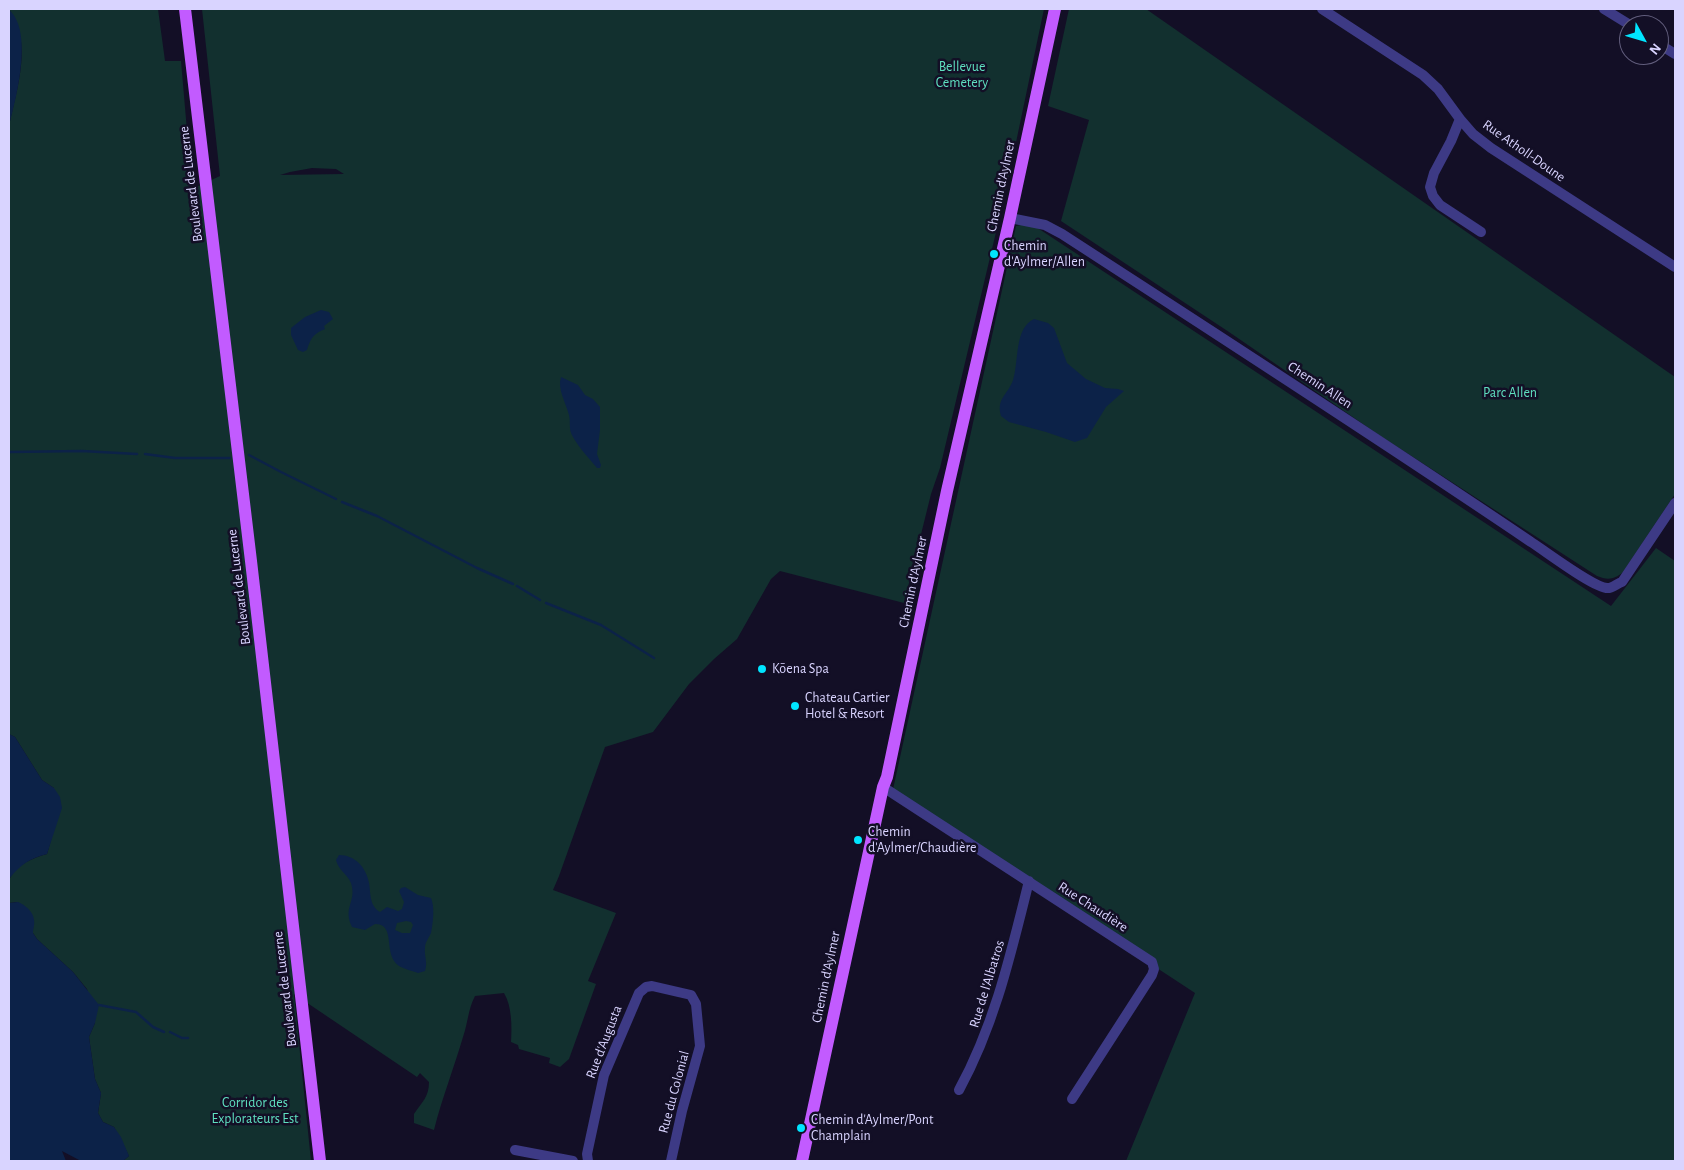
<!DOCTYPE html>
<html>
<head>
<meta charset="utf-8">
<style>
	body { margin:0 }
	#map { position:relative; width:1684px; height:1170px; overflow:hidden; background:#130f26; font-family:"Alegreya Sans",sans-serif }
	canvas { display:block }
	.frame { position:absolute; inset:0; border:10px solid #d9d4ff; pointer-events:none }
	.north { position:absolute; left:1619px; top:15px; width:50px; height:50px; box-sizing:border-box; background:#130f26; border:1px solid #625e7d; border-radius:50%; rotate:129deg; font-size:14px; font-weight:700; line-height:20px; text-align:center; color:#d9d4ff }
	.north::after { content:''; display:block; margin:auto; width:18px; height:22px; background:#00e5ff; clip-path:polygon(50% 0,100% 100%,50% 72%,0 100%) }
</style>
</head>
<body>
<div id="map">
<canvas width="1684" height="1170"></canvas>
<div class="frame"></div>
<div class="north">N</div>
</div>
<script>
const g = document.querySelector('canvas').getContext('2d');
g.lineJoin = 'round';
function paint(path, color) { g.fillStyle = color; g.fill(path, 'evenodd'); }
function strokePath(path, color, width, dash) { g.strokeStyle = color; g.lineWidth = width; g.lineCap = dash ? 'butt' : 'round'; g.setLineDash(dash || []); g.stroke(path); }
function drawText(font, color, halo, rows, align = 'center') {
  g.font = font + ' "Alegreya Sans",sans-serif'; g.lineWidth = 5; g.setLineDash([]); g.textBaseline = 'middle'; g.strokeStyle = halo; g.fillStyle = color; for (const [text, x, y, turn = 0] of rows) {
    g.save(); g.translate(x, y); g.rotate((+turn || 0) * Math.PI / 180); g.textAlign = isNaN(turn) ? turn : align; if (halo) g.strokeText(text, 0, 0); g.fillText(text, 0, 0); g.restore();
  }
}
paint(new Path2D(`
	M 9,9 L 158,9 L 165,61 L 181,61 L 192,189 L 220,176 L 202,9 L 1044,9 L 1006,190 L 940,468 L 931,494 L 904,603 L 780,571 L 771,579 L 737,639 L 714,659 L 689,684 L 653,732 L 605,747 L 559,876 L 553,890 L 616,913 L 588,981 L 596,984 L 569,1059 L 560,1067 L 549,1063 L 550,1058 L 519,1049 L 518,1045 L 511,1042 C 512,1027 512,1006 504,993 L 475,996 C 468,1009 468,1023 463,1037 C 454,1068 442,1098 434,1130 L 414,1123 L 414,1114 C 422,1102 429,1097 429,1082 L 420,1073 L 417,1077 L 294,994 L 311,1161 L 123,1161 L 129,1156 L 114,1127 L 103,1122 L 98,1113 L 101,1093 L 95,1079 L 89,1037 L 95,1023 L 87,989 L 73,972 L 37,939 L 33,933 L 33,927 L 18,902 L 9,903 C 9,896 7,884 10,878 C 17,864 33,858 47,854 L 51,840 L 54,788 L 42,780 L 15,737 L 9,734 L 9,126 C 17,87 33,44 9,9 ZM 312,168 L 336,169 L 344,174 L 280,175 L 290,172 Z
	M 1069,9 L 1146,9 L 1675,377 L 1675,494 L 1623,572 C 1614,580 1607,580 1597,576 L 1379,435 L 1229,332 L 1061,221 L 1089,120 L 1048,106 Z
	M 1030,223 L 1611,606 L 1656,548 L 1675,561 L 1675,1161 L 1126,1161 L 1195,993 L 892,794 L 1016,226 Z`), '#12302f');
paint(new Path2D(`
	M 9,10 C 34,31 16,99 9,126 Z
	M 321,310 L 329,312 L 333,319 L 324,326 L 325,329 C 313,334 311,338 307,350 L 303,352 L 298,350 L 291,335 L 291,328 L 305,317 Z
	M 1034,319 L 1048,323 L 1054,328 L 1067,363 L 1086,379 L 1105,388 L 1118,389 L 1124,391 L 1106,407 L 1087,438 L 1075,442 L 1046,432 L 1009,422 L 1001,416 C 996,398 1008,395 1013,380 C 1019,362 1014,328 1034,319 Z
	M 561,377 L 578,385 L 585,395 L 593,399 L 600,407 L 600,430 L 597,454 L 601,465 L 600,468 L 597,468 C 589,458 579,448 573,437 C 568,429 571,423 569,415 C 566,403 557,389 561,377 Z
	M 9,734 L 15,737 L 42,780 L 54,788 L 60,797 L 62,808 L 47,854 C 30,858 20,865 9,879 Z
	M 339,855 C 355,855 366,867 369,883 C 371,894 369,905 380,912 L 387,907 L 398,911 L 402,909 L 404,902 L 399,891 L 401,888 L 405,887 L 418,895 L 431,898 C 435,907 433,923 431,933 C 429,938 425,942 425,948 C 424,956 428,962 425,971 L 418,973 C 413,971 404,969 399,966 C 382,954 397,924 375,924 L 365,930 L 352,927 C 343,908 355,903 352,887 C 351,876 338,871 336,860 ZM 406,921 L 411,922 L 413,925 L 410,933 L 402,933 L 395,930 L 397,923 Z
	M 18,902 C 25,905 33,911 34,920 C 35,924 33,929 33,933 L 37,939 L 73,972 L 99,1005 L 95,1023 L 89,1037 L 95,1079 L 101,1093 L 98,1113 L 103,1122 L 114,1127 L 121,1137 L 129,1156 L 123,1161 L 81,1161 L 62,1151 L 66,1161 L 9,1161 L 9,903 Z`), '#0c2248');
strokePath(new Path2D(`
	M 9,452 L 82,451 L 137,454
	M 145,454 L 175,458 L 230,458
	M 249,455 L 281,472 L 336,499
	M 342,502 L 377,516 L 477,568 L 513,584
	M 517,586 L 540,600
	M 546,603 L 601,625 L 654,658
	M 99,1005 L 136,1012 L 153,1027 L 164,1032
	M 170,1032 L 182,1038 L 188,1038`), '#0c2248', 2.5);
strokePath(new Path2D(`
	M 1322,9 L 1423,75 L 1438,89 L 1460,119 L 1473,134 L 1491,148 L 1675,267
	M 1604,9 L 1630,25
	M 1659,44 L 1675,54
	M 1460,119 L 1451,141 L 1434,173 L 1430,187 L 1433,196 L 1440,205 L 1481,232
	M 1010,218 L 1045,225 L 1062,234 C 1219,336 1376,437 1531,542 C 1544,550 1595,589 1608,588 C 1612,588 1618,583 1622,582 L 1675,503
	M 883,787 L 1152,962 L 1154,969 L 1152,975 L 1072,1099
	M 959,1090 C 995,1024 1011,953 1029,881
	M 515,1150 L 573,1161
	M 588,1161 L 587,1154 L 604,1075 L 639,993 L 646,987 L 652,986 L 691,995 L 696,1004 L 700,1046 L 682,1111 L 671,1161`), '#3d3a85', 10);
strokePath(new Path2D(`
	M 185,9 L 251,561 L 320,1161
	M 802,1161 L 883,787 L 887,777 L 947,491 L 1010,218 L 1055,9`), '#c25bff', 12);
for (const [x, y, r, color] of [
	[994,254,5,"#00e5ff"],
	[762,669,5,"#00e5ff"],
	[795,706,5,"#00e5ff"],
	[858,840,5,"#00e5ff"],
	[801,1128,5,"#00e5ff"]
]) { const dot = new Path2D(); dot.arc(x, y, r, 0, 2 * Math.PI); g.fillStyle = color; g.fill(dot); strokePath(dot, '#130f26', 2); }
drawText('14px', '#5fe0c0', '#130f26', [
	["Bellevue",962,67],
	["Cemetery",962,83],
	["Parc Allen",1510,393],
	["Corridor des",255,1103],
	["Explorateurs Est",255,1119]
]);
drawText('14px', '#d9d4ff', '#130f26', [
	["Rue Atholl-Doune",1524,151,35],
	["Boulevard de Lucerne",191,184,-97],
	["Chemin d'Aylmer",1001,186,-78],
	["Chemin Allen",1320,385,33],
	["Chemin d'Aylmer",913,582,-78],
	["Boulevard de Lucerne",239,587,-97],
	["Rue Chaudière",1093,907,33],
	["Chemin d'Aylmer",826,977,-78],
	["Rue de l'Albatros",987,984,-73],
	["Boulevard de Lucerne",285,989,-97],
	["Rue d'Augusta",604,1042,-69],
	["Rue du Colonial",674,1092,-75]
]);
drawText('14px', '#d9d4ff', '#130f26', [
	["Chemin",1004,246],
	["d'Aylmer/Allen",1004,262],
	["Kōena Spa",772,669],
	["Chateau Cartier",805,698],
	["Hotel & Resort",805,714],
	["Chemin",868,832],
	["d'Aylmer/Chaudière",868,848],
	["Chemin d'Aylmer/Pont",811,1120],
	["Champlain",811,1136]
], 'left');
</script>
</body>
</html>
